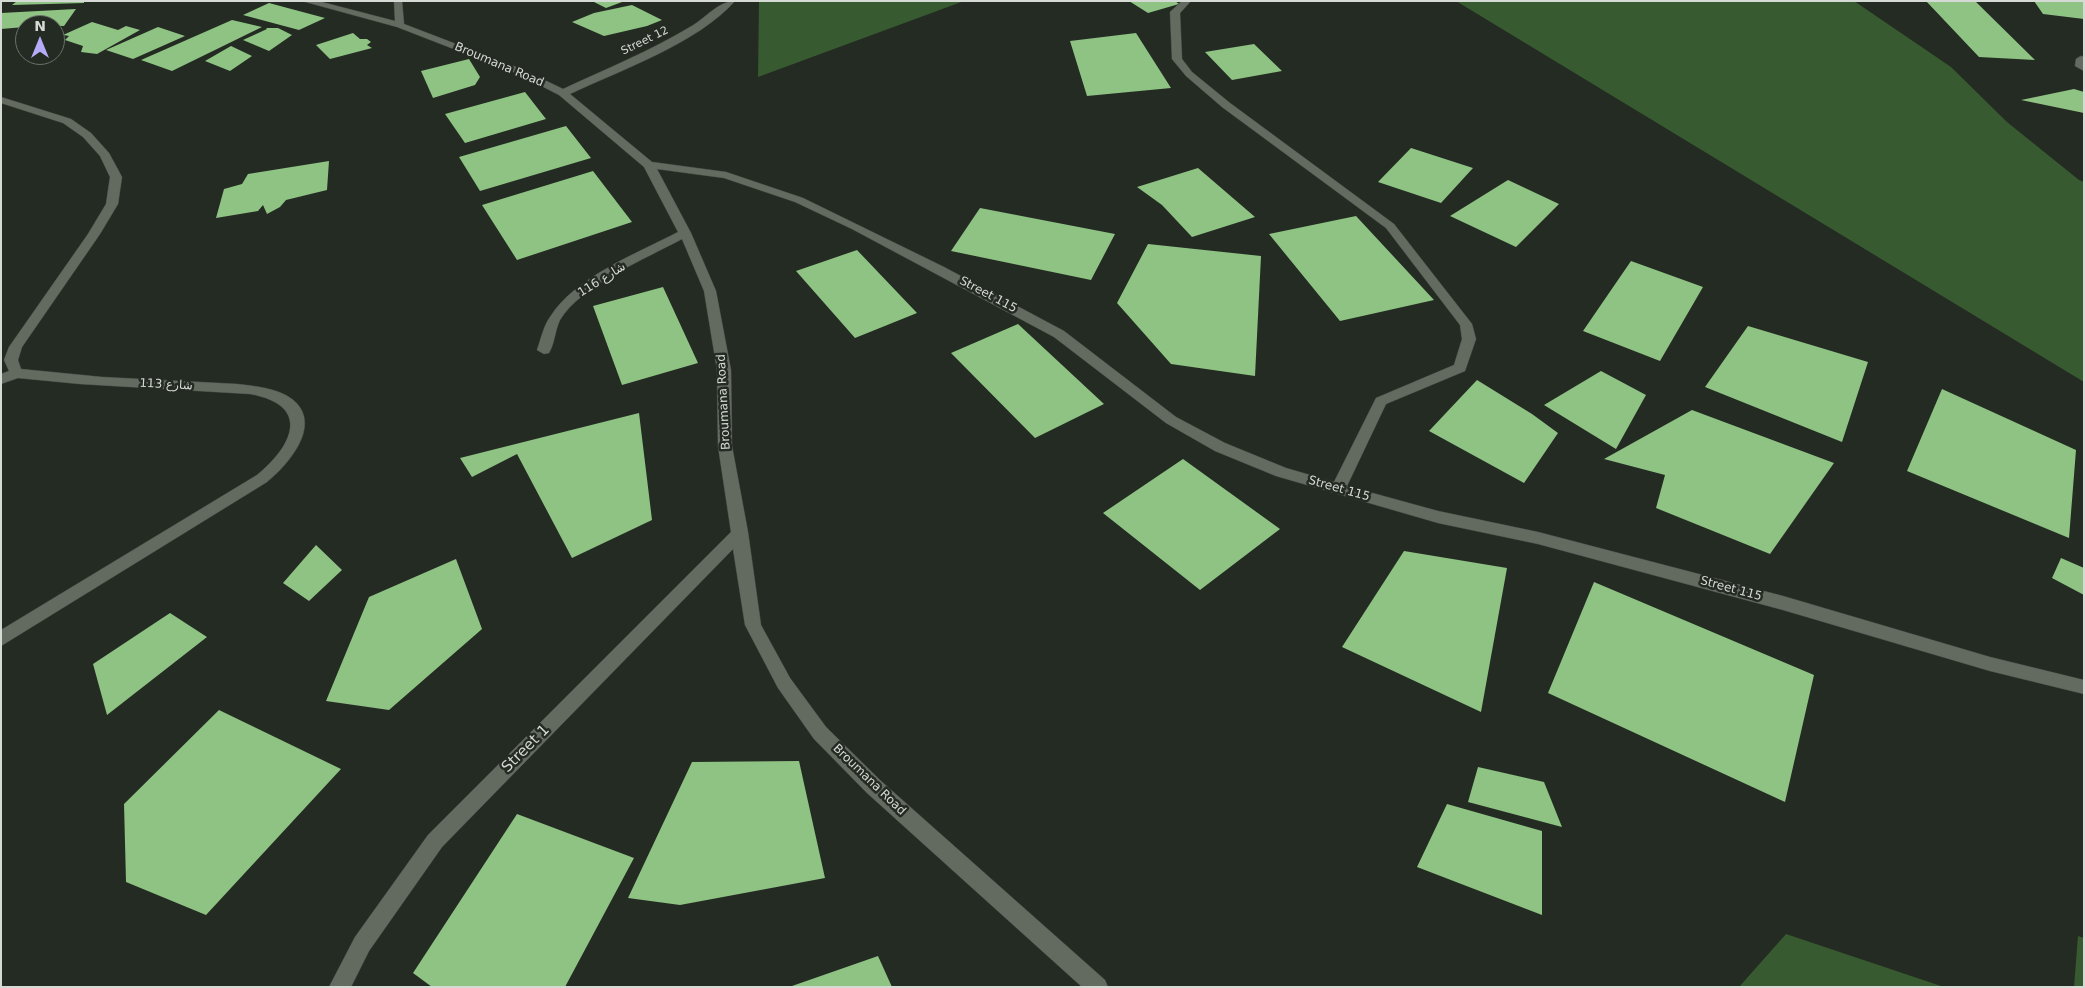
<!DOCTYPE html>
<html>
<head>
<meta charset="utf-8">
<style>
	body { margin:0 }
	#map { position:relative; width:2085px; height:988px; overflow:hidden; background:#242b23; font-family:"DejaVu Sans",sans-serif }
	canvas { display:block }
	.frame { position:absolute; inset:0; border:2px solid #d5dad4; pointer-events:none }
	.north { position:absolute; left:15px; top:15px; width:50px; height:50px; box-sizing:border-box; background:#242b23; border:1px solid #6b716a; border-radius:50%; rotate:0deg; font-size:14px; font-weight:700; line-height:20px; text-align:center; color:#d5dad4 }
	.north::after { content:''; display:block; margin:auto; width:18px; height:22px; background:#b6abf8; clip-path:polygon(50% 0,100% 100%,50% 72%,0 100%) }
</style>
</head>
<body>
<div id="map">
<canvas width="2085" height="988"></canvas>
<div class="frame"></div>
<div class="north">N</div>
</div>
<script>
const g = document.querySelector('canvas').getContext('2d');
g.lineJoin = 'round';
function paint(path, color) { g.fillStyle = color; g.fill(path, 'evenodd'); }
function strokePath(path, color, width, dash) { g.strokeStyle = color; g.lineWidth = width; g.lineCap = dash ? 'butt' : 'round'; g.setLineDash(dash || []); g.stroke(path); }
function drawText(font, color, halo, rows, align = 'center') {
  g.font = font + ' "DejaVu Sans",Cairo,sans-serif'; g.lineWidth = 5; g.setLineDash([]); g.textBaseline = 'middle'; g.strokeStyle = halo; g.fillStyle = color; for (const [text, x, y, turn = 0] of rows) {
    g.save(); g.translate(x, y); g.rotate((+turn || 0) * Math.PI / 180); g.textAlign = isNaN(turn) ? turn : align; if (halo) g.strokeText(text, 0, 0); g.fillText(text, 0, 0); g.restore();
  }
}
paint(new Path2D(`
	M 759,1 L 964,1 L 758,77 Z
	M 1456,1 L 1854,1 L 1951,67 L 2007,122 L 2079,180 L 2084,182 L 2084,382 Z
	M 1786,934 L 1944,987 L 1739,987 Z
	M 2078,936 L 2084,938 L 2084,987 L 2074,987 Z`), '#375a30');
paint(new Path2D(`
	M 17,1 L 84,1 L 84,3 L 12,5 Z
	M 592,1 L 620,1 L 622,2 L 606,8 Z
	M 1129,1 L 1175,1 L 1179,4 L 1148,13 Z
	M 1926,1 L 1975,1 L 2035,60 L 1979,57 Z
	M 2034,1 L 2084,1 L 2084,19 L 2043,14 Z
	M 269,3 L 325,18 L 299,30 L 243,15 Z
	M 632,5 L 662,20 L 647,26 L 604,36 L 572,22 L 594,13 Z
	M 76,9 L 64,26 L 25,25 L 25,27 L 1,29 L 1,13 Z
	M 232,20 L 262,27 L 172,71 L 141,60 Z
	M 92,22 L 118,30 L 126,26 L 140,30 L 97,54 L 81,52 L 83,46 L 65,40 L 69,36 L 63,35 Z
	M 158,27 L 185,36 L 133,59 L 106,50 Z
	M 266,28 L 278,28 L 292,35 L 269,51 L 243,40 L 267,29 Z
	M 353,33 L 360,39 L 367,39 L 371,42 L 367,45 L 372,48 L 330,59 L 316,45 Z
	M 1136,33 L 1171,88 L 1087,96 L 1070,41 Z
	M 1254,44 L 1282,71 L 1232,80 L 1205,52 Z
	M 231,46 L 252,56 L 230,71 L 205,61 Z
	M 469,59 L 480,77 L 475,85 L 433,98 L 421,71 Z
	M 2074,89 L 2084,92 L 2084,113 L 2021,100 Z
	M 525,92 L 546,119 L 465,143 L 445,114 Z
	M 566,126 L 591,158 L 480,191 L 459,157 Z
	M 1411,148 L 1473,168 L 1441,203 L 1378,182 Z
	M 329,161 L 327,190 L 286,200 L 280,207 L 267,214 L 263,205 L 258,211 L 216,218 L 224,189 L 242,184 L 248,174 Z
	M 1198,168 L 1255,217 L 1192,237 L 1162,205 L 1137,187 Z
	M 593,171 L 632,222 L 517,260 L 482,205 Z
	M 1508,180 L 1559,204 L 1516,247 L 1450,216 Z
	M 980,208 L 1115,234 L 1091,280 L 951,251 Z
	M 1356,216 L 1434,300 L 1340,321 L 1269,234 Z
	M 1148,244 L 1261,256 L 1255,376 L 1171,364 L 1117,303 Z
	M 857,250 L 917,313 L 855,338 L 796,271 Z
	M 1631,261 L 1703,287 L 1660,361 L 1583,331 Z
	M 663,287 L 698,363 L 622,385 L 593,306 Z
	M 1018,324 L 1104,404 L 1035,438 L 951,353 Z
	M 1748,326 L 1868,362 L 1842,442 L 1705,387 Z
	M 1601,371 L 1646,395 L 1616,449 L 1544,405 Z
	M 1477,380 L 1532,414 L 1558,433 L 1524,483 L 1429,431 Z
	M 1942,389 L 2076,450 L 2069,538 L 1907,471 Z
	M 1692,410 L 1834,463 L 1770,554 L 1656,508 L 1665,475 L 1604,459 Z
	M 639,413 L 652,520 L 572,558 L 517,454 L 472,477 L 460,458 Z
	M 1183,459 L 1280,529 L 1200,590 L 1103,513 Z
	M 316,545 L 342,570 L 309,601 L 283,583 Z
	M 1404,551 L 1507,568 L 1481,712 L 1342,647 Z
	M 2061,558 L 2084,568 L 2084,595 L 2052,578 Z
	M 456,559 L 482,629 L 389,710 L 326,701 L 369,597 Z
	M 1594,582 L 1814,675 L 1785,802 L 1548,693 Z
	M 170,613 L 207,637 L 107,715 L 93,664 Z
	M 219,710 L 341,769 L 206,915 L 126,882 L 124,804 Z
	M 799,761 L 825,878 L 680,905 L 628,898 L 692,762 Z
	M 1478,767 L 1544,782 L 1562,827 L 1468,802 Z
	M 1447,804 L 1542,831 L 1542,915 L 1417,867 Z
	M 517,814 L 634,858 L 565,987 L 432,987 L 413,973 Z
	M 878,956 L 892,987 L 793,987 L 792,986 Z`), '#8ec383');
const minor = new Path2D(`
	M 302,1 L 318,1 L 395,21 L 394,1 L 402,1 L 404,24 L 524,70 L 563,89 C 606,69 650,51 690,27 C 705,19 718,1 735,1 C 698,43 621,70 570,94 L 652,162 L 726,172 L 803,198 L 944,267 L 1064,331 L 1176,417 L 1225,443 L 1286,468 L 1334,482 L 1376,398 L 1454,365 L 1462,339 L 1460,325 L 1386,228 L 1222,107 L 1186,76 L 1172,59 L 1170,12 L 1182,1 L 1191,1 L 1180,13 L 1182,59 L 1192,72 L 1230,103 L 1394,224 L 1472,324 L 1476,339 L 1465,371 L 1386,404 L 1347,486 L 1438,511 L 1538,532 L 1783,596 L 1990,657 L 2084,680 L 2084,694 L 1990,671 L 1783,610 L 1538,544 L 1438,523 L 1276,476 L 1215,451 L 1166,423 L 1054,337 L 852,229 L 795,202 L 724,178 L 657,169 L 691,233 L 716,291 L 731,370 L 732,446 L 748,532 L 761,625 L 790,678 L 826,727 L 881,781 L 1105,980 L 1108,987 L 1082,987 L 867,793 L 814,739 L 778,688 L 745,625 L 733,549 L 442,847 L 369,951 L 351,987 L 329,987 L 355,937 L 428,835 L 731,532 L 718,446 L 717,370 L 704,291 L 682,239 C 647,258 580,286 560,320 C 555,330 555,343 549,353 L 544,354 L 537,350 C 541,339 543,327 550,317 C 575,277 638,253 678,232 L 644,167 L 559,95 L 518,74 L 397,27 Z
	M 2081,56 L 2084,57 L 2084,71 L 2075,66 L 2076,59 Z
	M 1,97 L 71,119 L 91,133 L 109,153 L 122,177 L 118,204 L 100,234 L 22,347 L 18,360 L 21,369 L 102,377 L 237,384 C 255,386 277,388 292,399 C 324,424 288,465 267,482 L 1,646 L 1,630 L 257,475 C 294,445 311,405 250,394 L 80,384 L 18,378 L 1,384 L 1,374 L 9,371 L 4,360 L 9,347 L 88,234 L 106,204 L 110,177 L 100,156 L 83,137 L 63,123 L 1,103 Z`);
strokePath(minor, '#424740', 1);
paint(minor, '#636b61');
drawText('11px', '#d5dad4', '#242b23', [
	["Street 12",645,41,-26]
]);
drawText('12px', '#d5dad4', '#242b23', [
	["Broumana Road",499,65,23],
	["شارع 116",602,280,-32],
	["Street 115",988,295,28],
	["شارع 113",166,385,3],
	["Broumana Road",724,402,-93],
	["Street 115",1339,489,16],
	["Street 115",1731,589,15],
	["Broumana Road",869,780,44]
]);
drawText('15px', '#d5dad4', '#242b23', [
	["Street 1",526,749,-45]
]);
</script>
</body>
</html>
